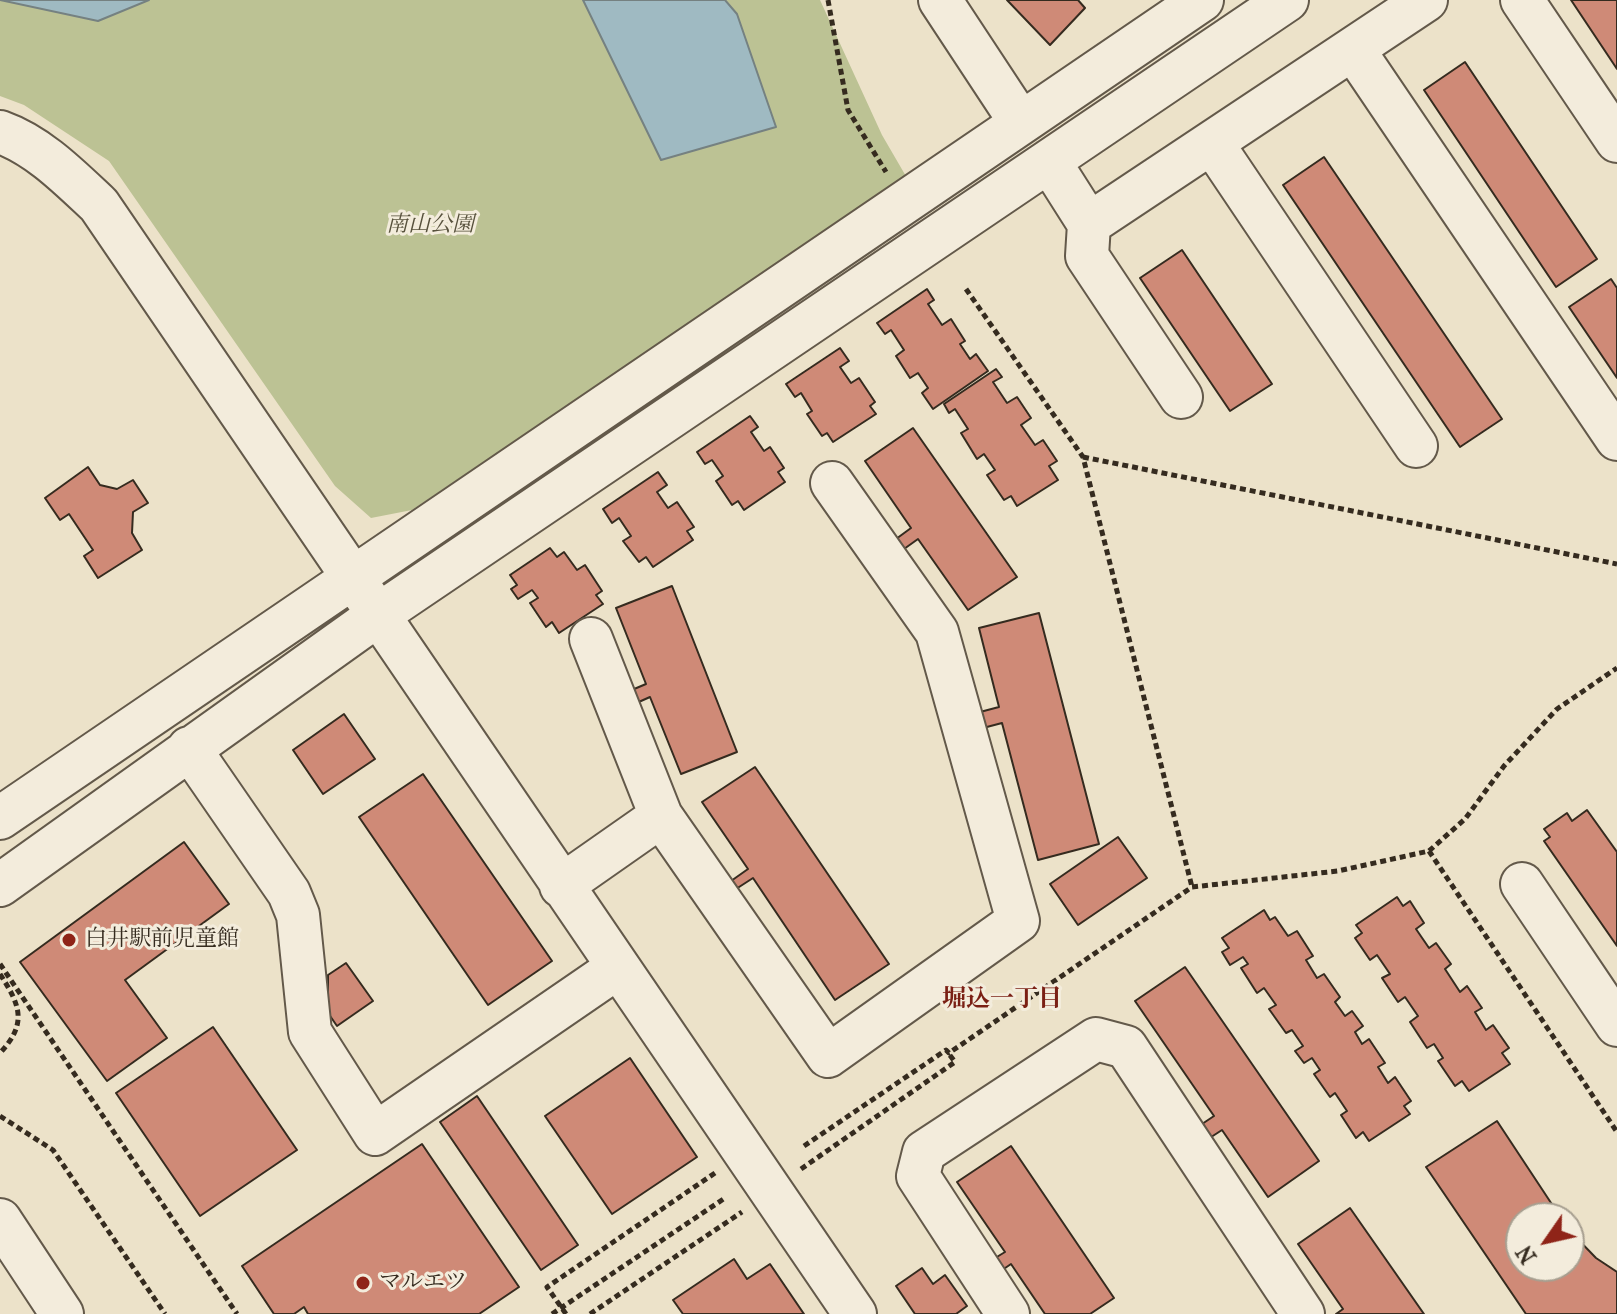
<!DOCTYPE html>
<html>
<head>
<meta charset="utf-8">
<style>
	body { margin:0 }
	#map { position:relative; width:1617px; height:1314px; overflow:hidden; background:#ece2c9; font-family:"IM FELL French Canon",serif }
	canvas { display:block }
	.north { position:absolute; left:1505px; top:1202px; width:80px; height:80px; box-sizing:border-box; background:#f3ecdc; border:2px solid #a79f90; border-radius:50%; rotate:236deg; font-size:22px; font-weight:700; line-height:32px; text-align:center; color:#352b1f }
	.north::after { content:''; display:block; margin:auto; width:28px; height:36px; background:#8f2418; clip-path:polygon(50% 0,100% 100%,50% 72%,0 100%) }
</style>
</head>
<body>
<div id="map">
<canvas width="1617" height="1314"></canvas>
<div class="north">N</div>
</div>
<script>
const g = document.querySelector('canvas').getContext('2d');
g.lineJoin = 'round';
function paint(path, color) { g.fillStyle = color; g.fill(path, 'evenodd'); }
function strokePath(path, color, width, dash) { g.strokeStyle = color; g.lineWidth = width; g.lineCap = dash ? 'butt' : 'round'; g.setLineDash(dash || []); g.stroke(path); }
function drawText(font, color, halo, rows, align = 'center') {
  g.font = font + ' "IM FELL French Canon","Noto Serif JP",serif'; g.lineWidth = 6; g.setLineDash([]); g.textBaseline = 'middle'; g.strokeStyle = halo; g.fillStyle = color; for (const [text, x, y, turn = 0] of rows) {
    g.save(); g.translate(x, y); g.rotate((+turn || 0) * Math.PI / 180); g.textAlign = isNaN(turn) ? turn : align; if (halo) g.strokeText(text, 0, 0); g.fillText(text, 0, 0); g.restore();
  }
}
paint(new Path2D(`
	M 0,0 L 820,0 L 882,135 L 907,178 L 412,510 L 371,518 L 335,486 L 109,161 L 24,105 L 0,96 Z`), '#bcc294');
const water = new Path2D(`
	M 0,0 L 149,0 L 98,21 Z
	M 583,0 L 725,0 L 737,14 L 776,127 L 661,160 Z`);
paint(water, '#9fbac2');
strokePath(water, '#758181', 2);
const building = new Path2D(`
	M 1007,0 L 1078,0 L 1085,8 L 1050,45 Z
	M 1571,0 L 1617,0 L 1617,69 Z
	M 1465,62 L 1597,259 L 1556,287 L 1424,90 Z
	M 1324,157 L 1502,419 L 1460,447 L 1283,185 Z
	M 1182,250 L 1272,384 L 1230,411 L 1140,278 Z
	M 1611,279 L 1617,288 L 1617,378 L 1569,307 Z
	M 927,289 L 934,300 L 928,304 L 942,325 L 951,319 L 965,341 L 960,344 L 970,359 L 976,354 L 988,371 L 933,409 L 922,393 L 928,388 L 918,373 L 910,378 L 896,356 L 904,350 L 891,330 L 885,334 L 877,323 Z
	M 840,348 L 849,361 L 840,367 L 851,383 L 859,378 L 875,402 L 870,406 L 876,414 L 833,442 L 827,433 L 822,436 L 807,414 L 812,411 L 801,393 L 795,397 L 786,384 Z
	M 996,369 L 1002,377 L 993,382 L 1007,403 L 1017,397 L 1031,418 L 1021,425 L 1035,445 L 1043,440 L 1057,461 L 1049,466 L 1058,480 L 1017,506 L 1011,496 L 1004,500 L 987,475 L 995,470 L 984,454 L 977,459 L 961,433 L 968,429 L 955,409 L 949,413 L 944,404 Z
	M 750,416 L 758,427 L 751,432 L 764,451 L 770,447 L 784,468 L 778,472 L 785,482 L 744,510 L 738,501 L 732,505 L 716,481 L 723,476 L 712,460 L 705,464 L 697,452 Z
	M 913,428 L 1017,577 L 968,610 L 918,539 L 904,549 L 896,539 L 911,528 L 865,461 Z
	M 88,467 L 100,485 L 117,489 L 133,480 L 148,503 L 133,512 L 132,533 L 142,550 L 98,578 L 84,556 L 93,550 L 69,514 L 60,520 L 45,498 Z
	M 658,472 L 667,485 L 657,492 L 668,508 L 677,502 L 694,527 L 687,531 L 693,540 L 653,567 L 646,557 L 639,562 L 623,541 L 631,536 L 619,518 L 612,523 L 603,509 Z
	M 550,548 L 557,557 L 564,552 L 577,570 L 585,565 L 602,591 L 596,595 L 603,604 L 559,633 L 552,622 L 546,627 L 530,603 L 538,598 L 532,590 L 518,599 L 511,589 L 517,585 L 510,575 Z
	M 672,586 L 737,752 L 681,774 L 650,697 L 632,705 L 627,692 L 646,684 L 616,608 Z
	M 1039,613 L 1099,844 L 1038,860 L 1002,723 L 983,728 L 980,712 L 999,707 L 979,628 Z
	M 344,714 L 375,759 L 323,794 L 293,750 Z
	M 755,767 L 889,964 L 835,1000 L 753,878 L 736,889 L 731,881 L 748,869 L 702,802 Z
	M 423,774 L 552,961 L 488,1005 L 359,817 Z
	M 1587,810 L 1617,852 L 1617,946 L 1544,841 L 1550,837 L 1544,829 L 1567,813 L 1572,821 Z
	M 1118,837 L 1147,878 L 1078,925 L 1050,884 Z
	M 184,842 L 229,904 L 125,980 L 167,1038 L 107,1081 L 20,962 Z
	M 1397,897 L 1403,906 L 1410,901 L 1424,923 L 1416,929 L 1429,948 L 1436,943 L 1451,964 L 1445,969 L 1460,992 L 1467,986 L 1482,1008 L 1475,1012 L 1486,1030 L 1493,1025 L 1509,1048 L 1502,1053 L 1510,1064 L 1469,1091 L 1462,1081 L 1455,1086 L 1438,1061 L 1443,1058 L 1434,1044 L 1427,1048 L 1410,1022 L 1418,1016 L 1405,997 L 1398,1002 L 1382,978 L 1390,974 L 1377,955 L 1370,960 L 1355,938 L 1362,933 L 1356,925 Z
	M 1264,910 L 1270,920 L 1275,917 L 1288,936 L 1297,931 L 1313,956 L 1306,960 L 1317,978 L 1324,974 L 1340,997 L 1335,1002 L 1345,1016 L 1352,1011 L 1363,1026 L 1355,1032 L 1362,1044 L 1369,1039 L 1385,1063 L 1378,1067 L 1388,1083 L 1395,1077 L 1411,1101 L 1404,1106 L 1410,1114 L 1369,1141 L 1363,1132 L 1356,1138 L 1341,1115 L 1347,1111 L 1335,1093 L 1330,1097 L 1314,1074 L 1320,1070 L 1312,1058 L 1304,1063 L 1295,1051 L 1303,1046 L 1292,1030 L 1286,1033 L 1269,1009 L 1276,1005 L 1264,988 L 1257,993 L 1241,968 L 1248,964 L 1243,957 L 1230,965 L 1222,952 L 1229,948 L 1222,938 Z
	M 346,963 L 373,1001 L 337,1026 L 328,1013 L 328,975 Z
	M 1185,967 L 1319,1161 L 1268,1197 L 1222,1130 L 1205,1141 L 1196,1128 L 1214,1116 L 1135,1001 Z
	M 213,1027 L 297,1150 L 200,1216 L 116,1093 Z
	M 630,1058 L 697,1157 L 612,1214 L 545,1116 Z
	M 477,1096 L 578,1245 L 541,1270 L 440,1122 Z
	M 1497,1121 L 1561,1218 L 1521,1218 L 1521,1266 L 1569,1266 L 1569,1230 L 1596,1258 L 1617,1272 L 1617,1314 L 1526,1314 L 1426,1167 Z
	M 422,1144 L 519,1287 L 479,1314 L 308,1314 L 304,1307 L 294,1314 L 274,1314 L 242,1266 Z
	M 1011,1146 L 1114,1298 L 1090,1314 L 1045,1314 L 1011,1264 L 995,1275 L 987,1263 L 1005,1252 L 957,1182 Z
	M 1350,1208 L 1424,1314 L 1336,1314 L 1343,1309 L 1298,1244 Z
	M 734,1259 L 747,1279 L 770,1264 L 804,1314 L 683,1314 L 673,1300 Z
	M 922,1268 L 933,1284 L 945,1275 L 967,1306 L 956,1314 L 915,1314 L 896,1286 Z`);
paint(building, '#cf8a77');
strokePath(building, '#352b1f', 2);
const minor = new Path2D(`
	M 940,0 L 1021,123
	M 1522,0 L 1617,141
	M 1353,49 L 1617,439
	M 0,132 C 39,146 69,177 99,205 L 855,1314
	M 1212,143 L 1416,446
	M 1049,161 L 1089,224 L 1087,256 L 1181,397
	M 1089,224 L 1426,0
	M 189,748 L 289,893 L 298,915 L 310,1032 L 375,1134 L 617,968
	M 661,816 L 828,1056 L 1018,921 L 937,632 L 832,483
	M 0,818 L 1202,0
	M 1522,884 L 1617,1025
	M 0,885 L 378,615 L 1287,0
	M 561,886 L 661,816 L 591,639
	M 0,1220 L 62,1314
	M 1008,1314 L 918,1176 L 924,1152 L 1096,1039 L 1126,1047 L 1303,1314`);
strokePath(minor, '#63594a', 46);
strokePath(new Path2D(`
	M 828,0 L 848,110 L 886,172
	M 966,289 L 1083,457 L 1192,887
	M 1083,457 L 1617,564
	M 1429,851 L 1617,1132
	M 0,964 L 237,1314
	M 0,974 C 20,1005 28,1023 0,1053
	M 0,1116 L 53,1150 L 165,1314
	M 804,1146 L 946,1050 L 949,1053 L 1192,887 L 1338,871 L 1429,851 L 1465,819 L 1504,766 L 1557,709 L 1617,668
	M 801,1169 L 955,1062 L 949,1054
	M 552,1314 L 725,1198
	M 566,1314 L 547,1287 L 718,1171
	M 590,1314 L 742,1212`), '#352b1f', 5, [6, 4]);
strokePath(minor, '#f3ecdc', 42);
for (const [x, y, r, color] of [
	[69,940,8,"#8f2418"],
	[363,1283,8,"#8f2418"]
]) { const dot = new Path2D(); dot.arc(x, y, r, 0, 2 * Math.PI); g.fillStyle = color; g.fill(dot); strokePath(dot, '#f3ecdc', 3); }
drawText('italic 22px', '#57513c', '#f3ecdc', [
	["南山公園",430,226]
]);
drawText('22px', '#352b1f', '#f3ecdc', [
	["白井駅前児童館",85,940],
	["マルエツ",379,1283]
], 'left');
drawText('bold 24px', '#7a1f14', '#f3ecdc', [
	["堀込一丁目",1002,1000]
]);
</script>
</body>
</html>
